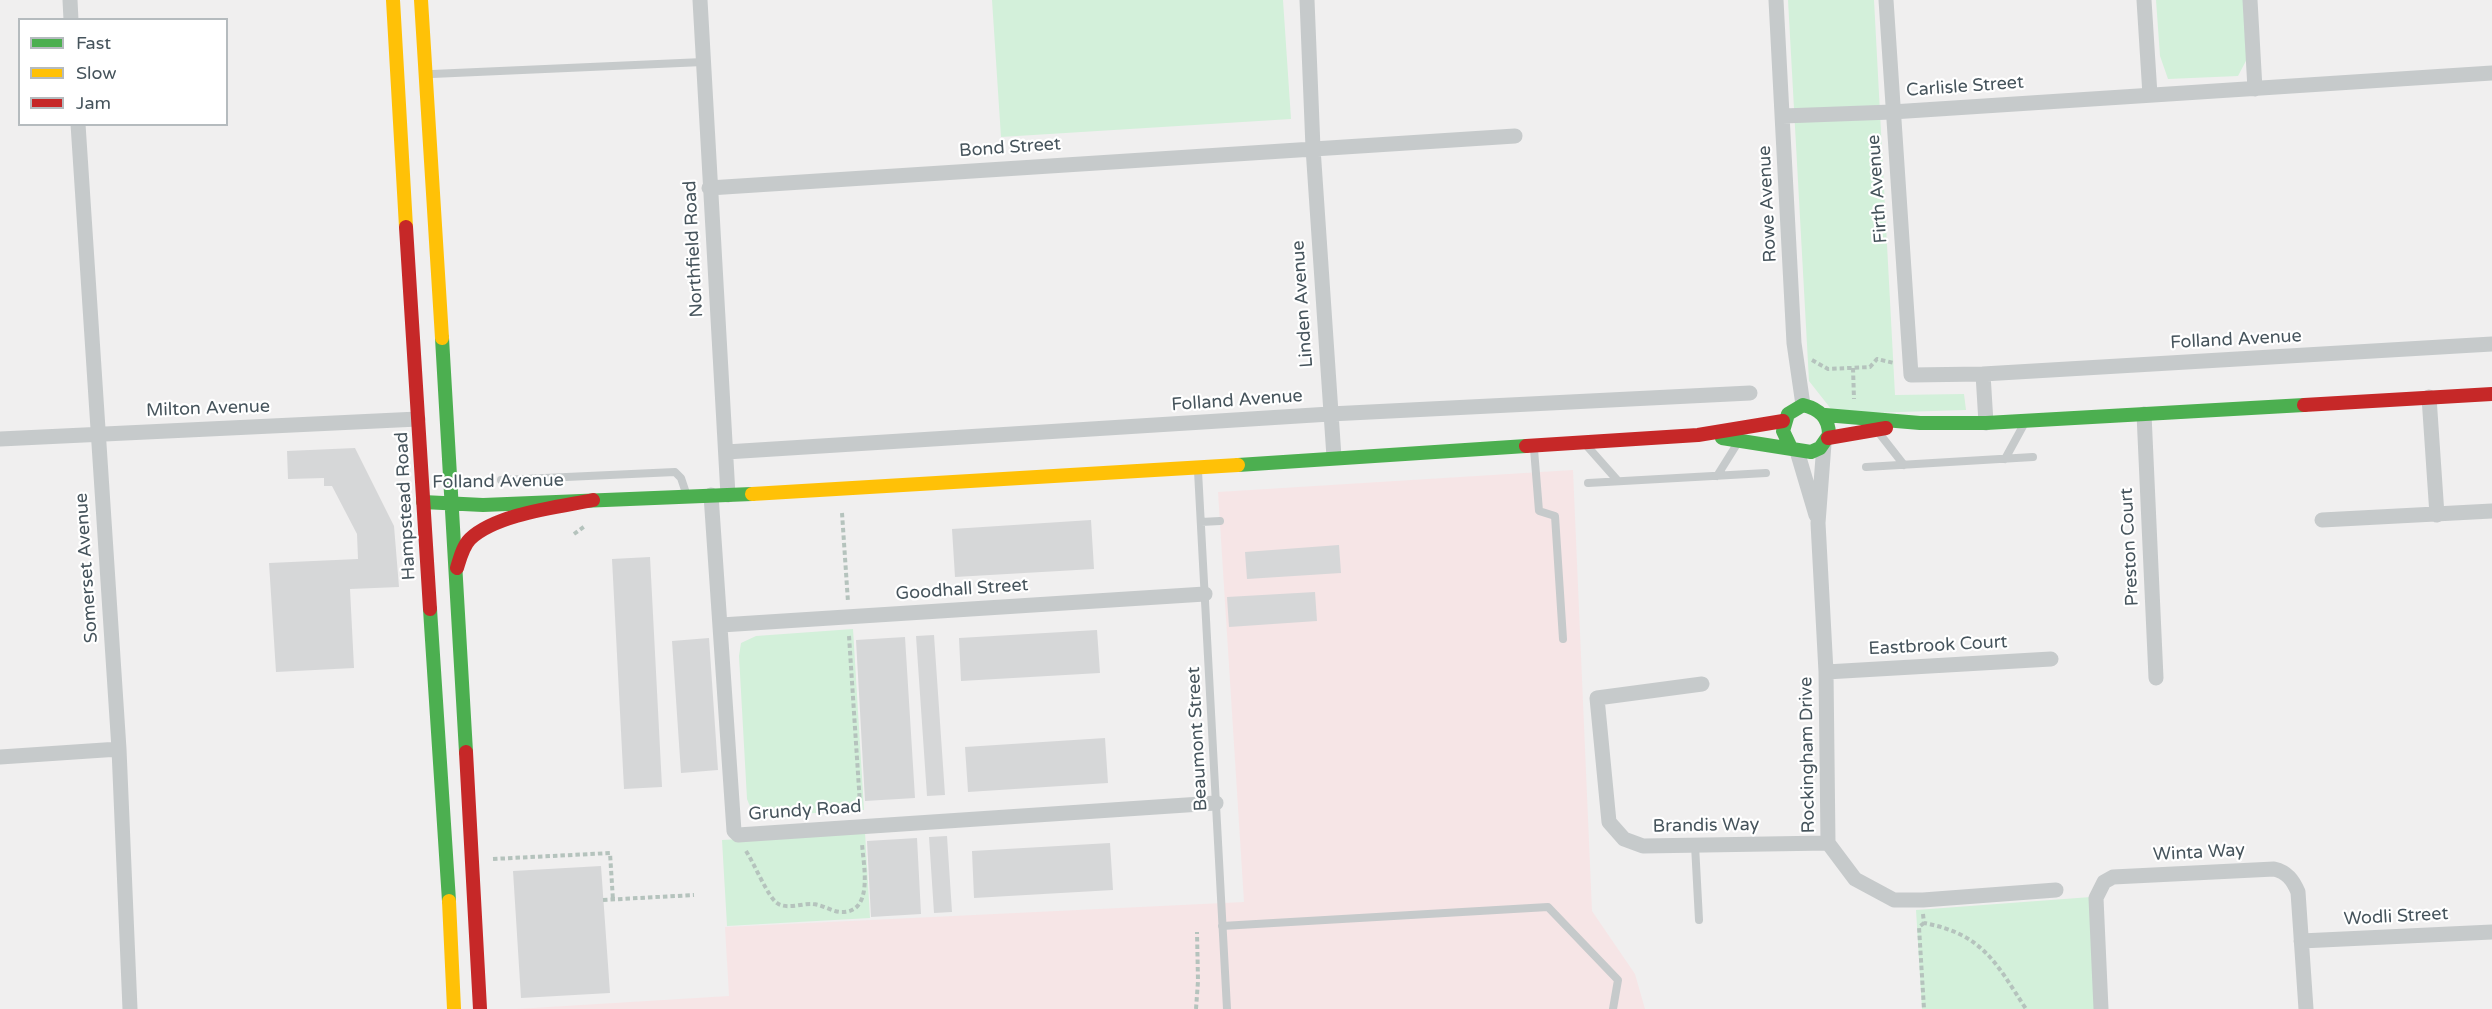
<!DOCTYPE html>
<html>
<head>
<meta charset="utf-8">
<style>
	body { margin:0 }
	#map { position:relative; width:2492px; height:1009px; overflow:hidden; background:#f0efef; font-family:"Varela Round",sans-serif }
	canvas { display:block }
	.legend { position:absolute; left:18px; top:18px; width:210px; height:108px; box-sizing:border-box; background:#fff; border:2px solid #b5bbbe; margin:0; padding:8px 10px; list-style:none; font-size:18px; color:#46545c }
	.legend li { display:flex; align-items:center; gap:12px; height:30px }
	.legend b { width:30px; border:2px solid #b5bbbe }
</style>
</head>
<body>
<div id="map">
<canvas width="2492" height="1009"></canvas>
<ul class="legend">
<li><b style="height:8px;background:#4caf50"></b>Fast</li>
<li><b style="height:8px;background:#ffc107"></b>Slow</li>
<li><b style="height:8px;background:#c62828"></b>Jam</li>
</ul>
</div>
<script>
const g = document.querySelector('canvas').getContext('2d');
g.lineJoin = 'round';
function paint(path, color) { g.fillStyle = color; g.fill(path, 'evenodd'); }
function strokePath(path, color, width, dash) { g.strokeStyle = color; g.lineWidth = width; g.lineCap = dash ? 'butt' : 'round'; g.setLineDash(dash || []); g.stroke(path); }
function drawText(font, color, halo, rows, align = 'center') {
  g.font = font + ' "Varela Round",sans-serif'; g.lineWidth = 4.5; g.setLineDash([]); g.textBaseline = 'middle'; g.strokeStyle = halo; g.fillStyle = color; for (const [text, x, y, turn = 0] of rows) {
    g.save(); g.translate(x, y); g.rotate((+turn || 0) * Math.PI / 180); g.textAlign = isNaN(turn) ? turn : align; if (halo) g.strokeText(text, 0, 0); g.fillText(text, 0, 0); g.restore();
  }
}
paint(new Path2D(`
	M 1573,470 L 1592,911 L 1635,974 L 1645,1009 L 516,1009 L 729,996 L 725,927 L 1244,902 L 1218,492 Z`), '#f6e5e6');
paint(new Path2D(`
	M 992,0 L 1283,0 L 1291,119 L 1001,137 Z
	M 1788,0 L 1874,0 L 1895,395 L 1964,394 L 1966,410 L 1835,414 L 1809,381 Z
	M 2156,0 L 2244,0 L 2248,57 L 2238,76 L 2168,79 L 2160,56 Z
	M 853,629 L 864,810 L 766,816 C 754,814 751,810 747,799 L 739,656 L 741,643 L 756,636 Z
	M 865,832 L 870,918 L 727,926 L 722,840 Z
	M 2091,897 L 2099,1009 L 1922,1009 L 1916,910 Z`), '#d3f0da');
paint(new Path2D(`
	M 355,448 L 394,526 L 399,587 L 350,589 L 354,668 L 276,672 L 269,563 L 358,559 L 357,534 L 332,486 L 324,486 L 324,478 L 288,479 L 287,451 Z
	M 1091,520 L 1094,569 L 955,577 L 952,529 Z
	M 1339,545 L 1341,573 L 1247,579 L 1245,552 Z
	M 650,557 L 662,787 L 624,789 L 612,559 Z
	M 1315,592 L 1317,621 L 1229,627 L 1227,597 Z
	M 1097,630 L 1100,673 L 961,681 L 959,638 Z
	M 934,635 L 945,795 L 927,796 L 916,636 Z
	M 905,637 L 915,798 L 865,801 L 856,640 Z
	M 709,638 L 718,770 L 681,773 L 672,641 Z
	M 1105,738 L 1108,783 L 968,792 L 965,747 Z
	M 947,836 L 952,912 L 934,913 L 929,837 Z
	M 917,838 L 921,914 L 871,917 L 867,841 Z
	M 1110,843 L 1113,890 L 974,898 L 972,851 Z
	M 601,866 L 610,993 L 521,998 L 513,871 Z`), '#d6d7d8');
strokePath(new Path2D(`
	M 1812,360 L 1828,369 L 1870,367 L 1877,359 L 1894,363
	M 1853,368 L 1854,399
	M 842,513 L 848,602
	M 574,534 L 585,526
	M 849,636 L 860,804
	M 746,851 C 754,863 768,897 777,903 C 786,910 803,903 813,904 C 823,905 831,911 840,912 C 875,914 863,864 862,843
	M 493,859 L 610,853 L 613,900
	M 603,900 L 694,895
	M 1923,914 L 1924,923 C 1983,934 1996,963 2026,1009
	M 1924,923 L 1919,927 L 1924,1009
	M 1196,1009 L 1198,981 L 1197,932`), '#b5c3bd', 4, [4.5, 3]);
strokePath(new Path2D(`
	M 432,74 L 703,62
	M 1879,433 L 1904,465
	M 1587,446 L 1618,481
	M 1534,449 L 1539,511 L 1555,516 L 1563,639
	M 2005,459 L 2023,426
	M 1866,467 L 2033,457
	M 1198,471 L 1227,1009
	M 1717,476 L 1737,444
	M 501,480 L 675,472 L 681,478 L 686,493
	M 1588,483 L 1766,473
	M 1201,522 L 1220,521
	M 1695,845 L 1699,920
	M 1222,926 L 1548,907 L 1618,980 L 1613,1009`), '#c6cacb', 8);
strokePath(new Path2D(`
	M 70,0 L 71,20
	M 700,0 L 728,495
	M 1307,0 L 1313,148 L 1334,457
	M 1776,0 L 1794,343 L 1803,405
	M 1886,0 L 1911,375 L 1983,374 L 2492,344
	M 2144,0 L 2150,95
	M 2250,0 L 2255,89
	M 1783,116 L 1892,112 L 2492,73
	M 78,124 L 119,749 L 130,1009
	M 709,188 L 1515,136
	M 1983,374 L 1986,423
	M 2429,397 L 2437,515
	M 2144,414 L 2156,678
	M 0,439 L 418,419
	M 1824,444 L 1818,523 L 1826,672 L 1828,843 L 1855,879 L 1894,900 L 1923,900 L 2056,890
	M 1797,451 L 1816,515
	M 726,452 L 1330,414 L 1750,393
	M 711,495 L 734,831 L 738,835 L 1216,803
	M 2322,520 L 2492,511
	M 721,625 L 1205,594
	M 1826,672 L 2051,659
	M 1702,684 L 1597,698 L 1609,822 L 1624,839 L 1643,846 L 1828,843
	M 0,757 L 119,749
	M 2301,941 L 2492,932
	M 2101,1009 L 2096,898 L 2104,882 L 2113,877 L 2274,869 C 2287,872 2293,880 2298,892 L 2306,1009`), '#c6cacb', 15);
strokePath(new Path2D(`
	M 442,338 L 466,752
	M 1825,415 L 1920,423 L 1986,423 L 2304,405
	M 1722,438 L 1811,452 L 1820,448 L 1829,435 C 1829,417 1819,409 1803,405 L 1788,414 L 1783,431 L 1791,448
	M 1238,465 L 1526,446
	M 423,502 L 483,505 L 752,494
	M 430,609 L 449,901`), '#4caf50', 14);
strokePath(new Path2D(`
	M 393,0 L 406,227
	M 421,0 L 442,338
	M 752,494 L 1238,465
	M 449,901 L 454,1009`), '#ffc107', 14);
strokePath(new Path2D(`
	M 406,227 L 430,609
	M 2304,405 L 2492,394
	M 1828,438 L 1886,428
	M 1526,446 L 1698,435 L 1783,421
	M 457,568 C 460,558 463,546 470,539 C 496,514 558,507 593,500
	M 466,752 L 480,1009`), '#c62828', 14);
drawText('18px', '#46545c', '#fff', [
	["Carlisle Street",1965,87,-4],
	["Bond Street",1010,148,-4],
	["Firth Avenue",1878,189,-94],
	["Rowe Avenue",1768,204,-93],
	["Northfield Road",694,249,-93],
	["Linden Avenue",1303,304,-94],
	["Folland Avenue",2236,340,-3],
	["Folland Avenue",1237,401,-4],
	["Milton Avenue",208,409,-2],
	["Folland Avenue",498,482,-1],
	["Hampstead Road",406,506,-93],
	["Preston Court",2130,547,-93],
	["Somerset Avenue",87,568,-94],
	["Goodhall Street",962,590,-4],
	["Eastbrook Court",1938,646,-3],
	["Beaumont Street",1198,739,-93],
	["Rockingham Drive",1808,755,-91],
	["Grundy Road",805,811,-4],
	["Brandis Way",1706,826,-1],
	["Winta Way",2199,853,-3],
	["Wodli Street",2396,917,-3]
]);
</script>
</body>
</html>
